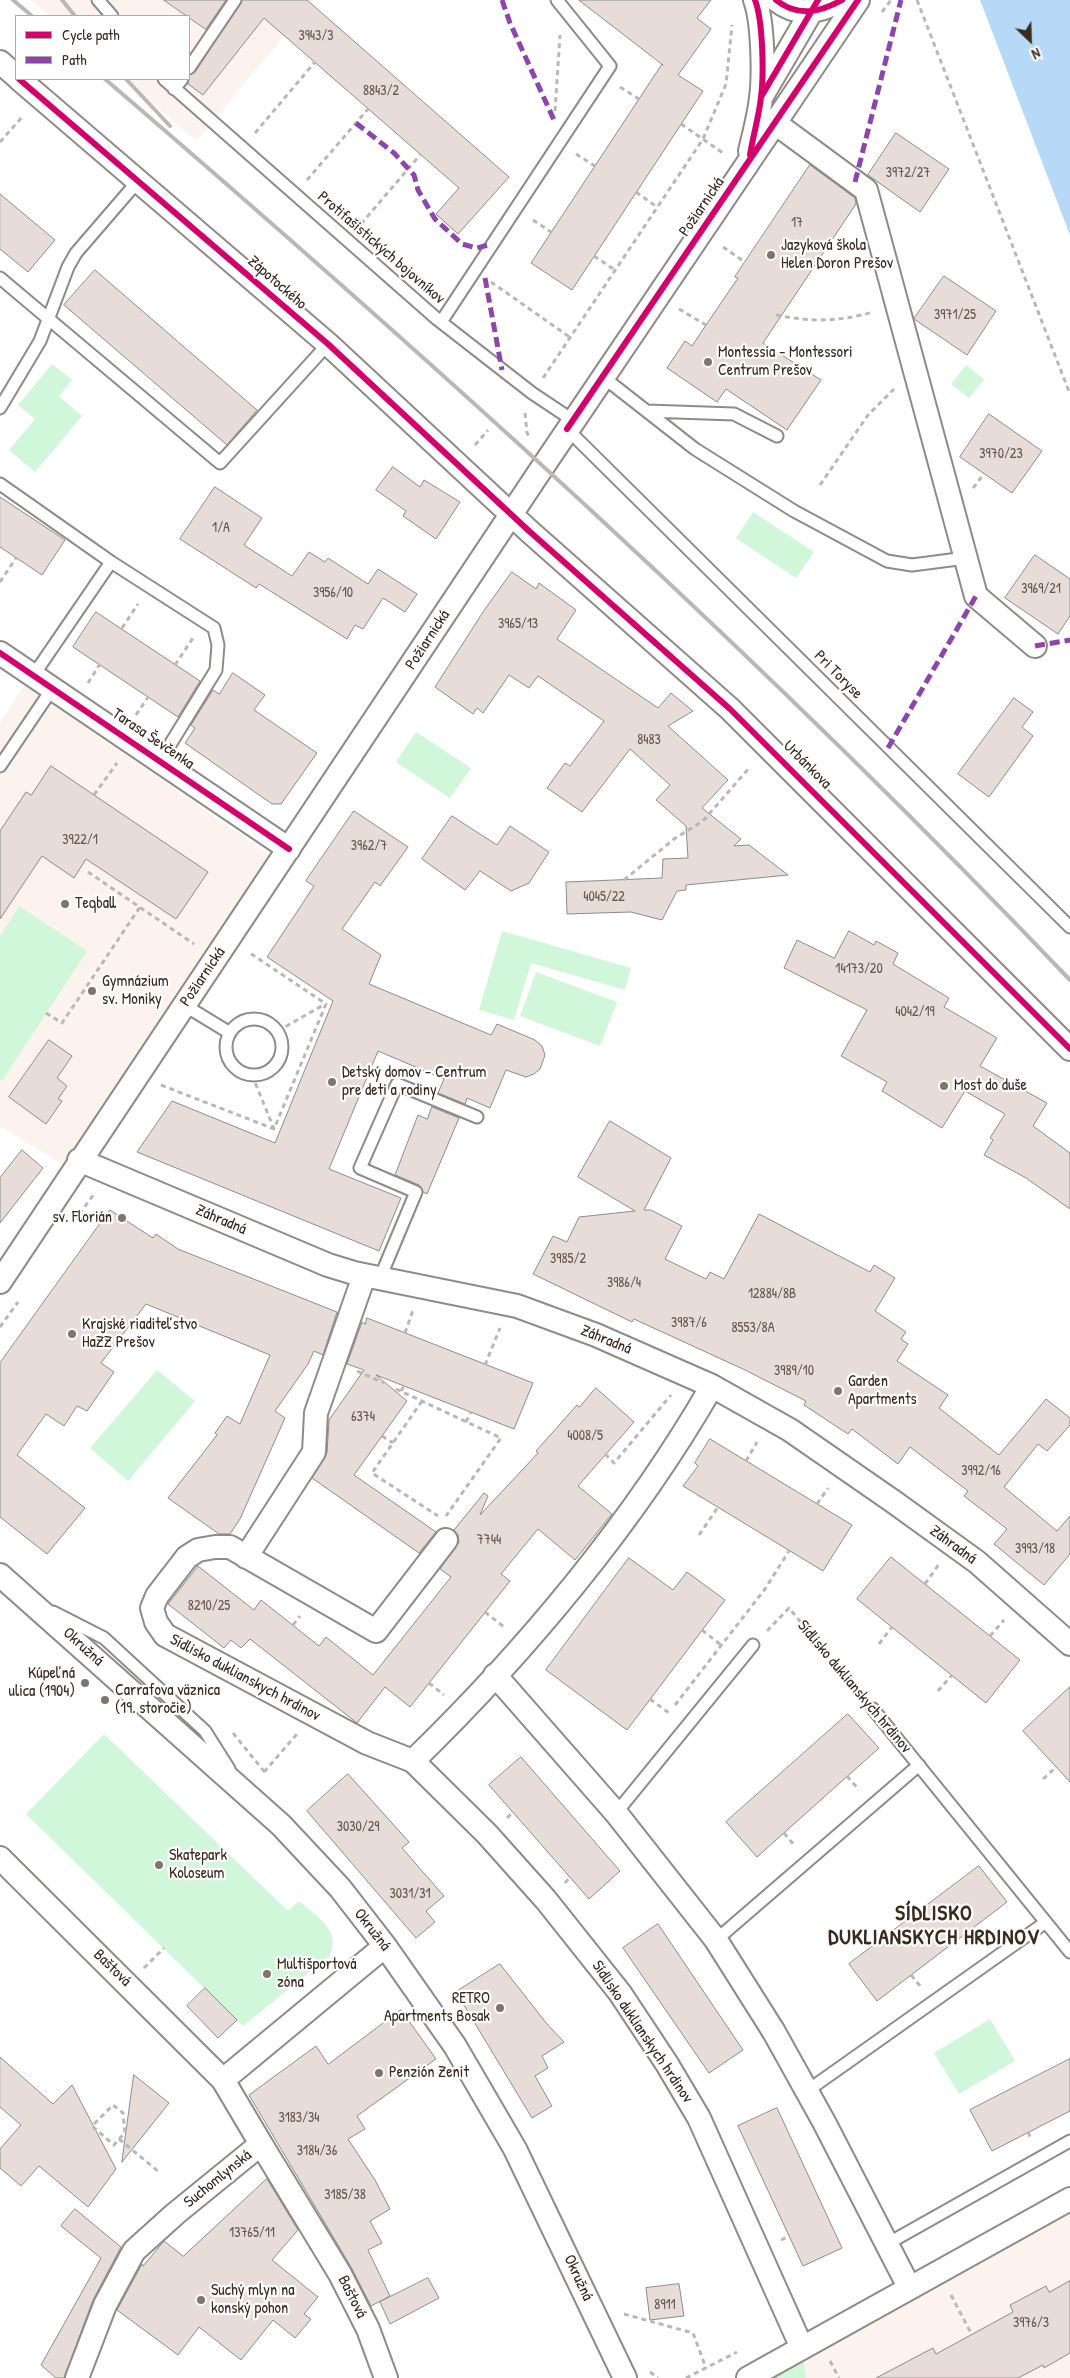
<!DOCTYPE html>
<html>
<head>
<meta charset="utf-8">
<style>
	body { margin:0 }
	#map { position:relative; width:1070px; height:2378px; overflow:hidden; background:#fff; font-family:"Patrick Hand",sans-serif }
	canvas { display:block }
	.legend { position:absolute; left:15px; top:15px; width:175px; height:65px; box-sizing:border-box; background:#fff; border:1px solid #b1aaa5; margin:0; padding:6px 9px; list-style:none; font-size:15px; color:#3b2a1e }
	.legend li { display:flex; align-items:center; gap:10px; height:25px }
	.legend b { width:25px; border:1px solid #b1aaa5 }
	.north { position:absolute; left:1005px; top:15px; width:50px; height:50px; -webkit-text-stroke:4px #fff; paint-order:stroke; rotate:156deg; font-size:14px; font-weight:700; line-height:20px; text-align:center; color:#3b2a1e }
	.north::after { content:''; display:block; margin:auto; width:18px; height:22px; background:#3b2a1e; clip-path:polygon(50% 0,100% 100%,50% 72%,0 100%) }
</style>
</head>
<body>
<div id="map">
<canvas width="1070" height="2378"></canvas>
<ul class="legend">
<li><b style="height:6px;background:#d6006c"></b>Cycle path</li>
<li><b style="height:6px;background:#8e44ad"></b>Path</li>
</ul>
<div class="north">N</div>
</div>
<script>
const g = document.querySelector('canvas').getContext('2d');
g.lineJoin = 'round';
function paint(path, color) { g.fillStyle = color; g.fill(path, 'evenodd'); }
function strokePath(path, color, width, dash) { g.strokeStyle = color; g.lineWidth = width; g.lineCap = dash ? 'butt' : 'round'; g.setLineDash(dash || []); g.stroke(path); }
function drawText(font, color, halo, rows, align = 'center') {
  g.font = font + ' "Patrick Hand",sans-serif'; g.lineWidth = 4.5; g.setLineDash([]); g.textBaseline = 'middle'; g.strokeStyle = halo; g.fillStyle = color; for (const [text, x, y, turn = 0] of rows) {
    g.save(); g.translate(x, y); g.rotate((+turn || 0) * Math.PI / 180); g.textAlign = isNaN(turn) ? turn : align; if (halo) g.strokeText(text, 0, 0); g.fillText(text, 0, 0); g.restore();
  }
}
paint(new Path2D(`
	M 30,0 L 314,0 L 197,141 L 123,79 L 189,79 L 189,16 L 49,16 Z
	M 24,685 L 273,857 L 68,1168 L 0,1126 L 0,723 Z
	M 1070,2201 L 1070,2378 L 806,2378 L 802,2348 Z`), '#fcf3ef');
paint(new Path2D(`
	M 52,364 L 72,380 L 59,396 L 82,416 L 35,472 L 9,450 L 35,419 L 18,405 Z
	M 966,365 L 984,379 L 969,398 L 951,384 Z
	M 753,512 L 814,552 L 796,578 L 736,538 Z
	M 416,732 L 471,768 L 450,798 L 396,762 Z
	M 19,906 L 87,951 L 2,1081 L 0,1079 L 0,936 Z
	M 502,931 L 631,968 L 625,990 L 531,963 L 514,1020 L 479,1010 Z
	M 536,972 L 617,1002 L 600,1046 L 520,1016 Z
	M 157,1370 L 195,1401 L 128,1481 L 90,1448 Z
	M 104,1734 L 288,1911 L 299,1901 C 316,1916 343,1931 329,1956 L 243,2026 L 26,1814 Z
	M 990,2019 L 1015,2061 L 959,2094 L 934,2053 Z
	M 802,2349 L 806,2378 L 763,2378 Z`), '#d1f7db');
paint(new Path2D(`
	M 980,0 L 1070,0 L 1070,235 Z`), '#b5d9f7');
const building = new Path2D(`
	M 164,0 L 226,0 L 206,29 Z
	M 242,0 L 307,0 L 509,177 L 458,234 L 436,214 L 459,188 L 264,18 L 203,95 L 188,84 L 189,75 L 195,72 Z
	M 579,0 L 711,0 L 697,18 L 711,29 L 678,75 L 703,91 L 572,290 L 531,263 L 662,64 L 663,65 Z
	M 896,133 L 949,169 L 920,212 L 868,175 Z
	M 810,165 L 855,198 L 856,204 L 763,343 L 821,380 L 787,430 L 726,389 L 717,402 L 667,368 L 685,341 L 692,346 L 706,325 L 738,278 L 735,277 Z
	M 0,194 L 55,240 L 28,272 L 0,249 Z
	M 95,270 L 257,410 L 227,445 L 64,305 Z
	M 944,276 L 996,311 L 967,355 L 914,319 Z
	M 989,414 L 1042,451 L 1012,493 L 960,457 Z
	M 393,467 L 420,487 L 424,480 L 460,502 L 436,539 L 403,516 L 406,511 L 376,490 Z
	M 215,487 L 262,518 L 244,545 L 292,576 L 309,552 L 325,562 L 328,558 L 368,584 L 378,569 L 417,594 L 405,612 L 383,598 L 363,629 L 355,625 L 347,639 L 259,584 L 256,588 L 180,539 Z
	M 0,497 L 65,540 L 42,575 L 0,547 Z
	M 1035,555 L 1070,579 L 1070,616 L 1058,634 L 1005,598 Z
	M 512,572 L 536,589 L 539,583 L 576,610 L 557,639 L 658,708 L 671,693 L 693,711 L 668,726 L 728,780 L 702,808 L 741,839 L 734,846 L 749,845 L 788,875 L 686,885 L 686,890 L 677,891 L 662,920 L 631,912 L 567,914 L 566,882 L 662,878 L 663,859 L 688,858 L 686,826 L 656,800 L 670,785 L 630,749 L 582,812 L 547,788 L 565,763 L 570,766 L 604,721 L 538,676 L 529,688 L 509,675 L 483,713 L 477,708 L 473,714 L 435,687 L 483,612 Z
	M 96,612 L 200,681 L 178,717 L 73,647 Z
	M 233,673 L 265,695 L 254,710 L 317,753 L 281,804 L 272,804 L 185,743 L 195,728 L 191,725 L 213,690 L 219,694 Z
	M 1014,698 L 1033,712 L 1022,727 L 1033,736 L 989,797 L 958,774 Z
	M 51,766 L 208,872 L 176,919 L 86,859 L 74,878 L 42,856 L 0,919 L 0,831 L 26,792 L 31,795 Z
	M 354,811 L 408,847 L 380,886 L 375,882 L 342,929 L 381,955 L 369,984 L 491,1035 L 497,1024 L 535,1040 L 542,1046 L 545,1055 L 540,1069 L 534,1074 L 526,1077 L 506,1070 L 490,1108 L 467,1098 L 465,1104 L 438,1093 L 444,1079 L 378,1051 L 329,1169 L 401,1198 L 379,1251 L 137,1152 L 172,1101 L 275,1143 L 333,1001 L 267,957 L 314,886 L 306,881 Z
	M 452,816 L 497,845 L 510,826 L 549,852 L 529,883 L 511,891 L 480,871 L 465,890 L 422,859 Z
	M 849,931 L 874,945 L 876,941 L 898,953 L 893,964 L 949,998 L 944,1007 L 997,1038 L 980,1066 L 1047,1103 L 1033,1126 L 1070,1153 L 1070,1209 L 1026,1178 L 984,1155 L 993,1140 L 990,1138 L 1005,1114 L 965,1091 L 942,1128 L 882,1091 L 887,1082 L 841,1056 L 867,1010 L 784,968 L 797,940 L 834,958 Z
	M 49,1040 L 72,1056 L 57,1078 L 67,1086 L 58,1099 L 62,1101 L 46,1124 L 9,1097 Z
	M 432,1107 L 459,1118 L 427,1194 L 423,1192 L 419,1185 L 395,1175 L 418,1115 L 427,1119 Z
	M 610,1121 L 671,1158 L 644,1210 L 651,1210 L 682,1226 L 665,1259 L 706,1279 L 710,1272 L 724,1279 L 759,1214 L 870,1272 L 874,1265 L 895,1278 L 875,1311 L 906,1332 L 901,1339 L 908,1344 L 897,1361 L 948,1395 L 939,1408 L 999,1455 L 1046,1399 L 1070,1418 L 1070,1425 L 1047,1451 L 1038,1444 L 1004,1487 L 1057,1531 L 1070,1516 L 1070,1554 L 1044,1585 L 994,1544 L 1007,1529 L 964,1496 L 968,1491 L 910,1447 L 898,1464 L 852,1429 L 848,1434 L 804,1405 L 806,1401 L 745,1370 L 634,1319 L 632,1322 L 533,1274 L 553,1236 L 567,1242 L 579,1217 L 635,1211 L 578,1177 Z
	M 22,1150 L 43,1168 L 0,1223 L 0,1178 Z
	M 110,1210 L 153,1238 L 156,1234 L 178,1249 L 203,1259 L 337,1312 L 323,1355 L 314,1351 L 308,1364 L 275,1411 L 285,1418 L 240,1519 L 230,1534 L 219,1534 L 168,1498 L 217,1435 L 215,1433 L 227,1416 L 240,1424 L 270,1355 L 146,1304 L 101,1363 L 114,1372 L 87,1411 L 77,1406 L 64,1426 L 46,1414 L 17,1455 L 85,1508 L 47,1554 L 0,1517 L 0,1363 Z
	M 367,1318 L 533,1383 L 514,1429 L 376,1375 L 407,1401 L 354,1475 L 436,1532 L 419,1553 L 312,1478 L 327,1453 L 329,1420 L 364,1370 L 347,1364 L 362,1322 L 365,1324 Z
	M 596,1388 L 634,1422 L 578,1486 L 612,1514 L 575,1560 L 538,1529 L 501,1574 L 510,1581 L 410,1707 L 385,1687 L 357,1723 L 250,1639 L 241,1648 L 231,1640 L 224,1648 L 168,1604 L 198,1566 L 254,1610 L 261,1600 L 319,1646 L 326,1637 L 373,1675 L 451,1577 L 440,1569 L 459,1542 L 458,1535 L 454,1530 L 484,1493 L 488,1496 L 480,1515 L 538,1453 L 536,1451 L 577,1405 L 579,1407 Z
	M 710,1439 L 852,1525 L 823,1571 L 683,1486 L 698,1466 L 695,1463 Z
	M 891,1557 L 1020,1660 L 986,1703 L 857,1599 Z
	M 629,1558 L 673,1590 L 687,1572 L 725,1600 L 627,1730 L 546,1670 Z
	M 1070,1687 L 1070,1782 L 1023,1731 Z
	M 848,1714 L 879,1748 L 757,1857 L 726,1822 Z
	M 521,1757 L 620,1871 L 589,1899 L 489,1785 Z
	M 348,1774 L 409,1842 L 402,1848 L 444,1896 L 426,1911 L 435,1922 L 416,1938 L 307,1811 Z
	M 979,1866 L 1007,1902 L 877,2001 L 849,1964 Z
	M 658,1924 L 743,2050 L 709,2073 L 623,1948 Z
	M 500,1964 L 547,2024 L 564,2042 L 542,2056 L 548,2068 L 535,2076 L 552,2106 L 532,2118 L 456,1992 Z
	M 205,1988 L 237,2020 L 218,2038 L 187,2006 Z
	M 401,2010 L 436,2059 L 357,2116 L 365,2129 L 348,2139 L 375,2180 L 390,2209 L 370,2221 L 382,2243 L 368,2250 L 390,2296 L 371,2306 L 351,2267 L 249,2095 L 316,2046 L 328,2064 Z
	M 0,2057 L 53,2104 L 72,2085 L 116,2169 L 88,2207 L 39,2166 L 21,2186 L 0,2168 L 0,2149 L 21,2125 L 0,2107 Z
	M 1070,2059 L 1070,2111 L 992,2151 L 970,2110 Z
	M 134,2075 L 169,2103 L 122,2162 Z
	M 777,2108 L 842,2248 L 803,2266 L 738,2126 Z
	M 267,2179 L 298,2230 L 272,2260 L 318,2297 L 304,2314 L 311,2319 L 295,2338 L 273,2320 L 241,2360 L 199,2327 L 178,2355 L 117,2310 L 142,2264 L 143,2266 L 164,2241 L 183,2256 Z
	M 75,2209 L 121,2247 L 93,2300 L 64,2378 L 56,2378 L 41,2365 L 101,2258 L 61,2226 Z
	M 428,2278 L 439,2298 L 390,2324 L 380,2302 Z
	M 1070,2281 L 1070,2353 L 1044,2368 L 1043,2365 L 1018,2378 L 876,2378 L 933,2348 L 936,2354 L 1013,2312 L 1010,2305 L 1046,2286 L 1049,2292 Z
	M 679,2284 L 684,2316 L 650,2320 L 646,2288 Z`);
paint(building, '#e7dcd8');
strokePath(building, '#8e8b88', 1);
const service = new Path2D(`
	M 98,0 L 112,16
	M 189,68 L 235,0
	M 164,79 L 437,319 L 532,393 L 574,421
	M 174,89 L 182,79
	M 0,278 L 220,463 L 328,344
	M 441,322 L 610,66 L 557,0
	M 603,377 L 695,449 L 794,511 L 887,561 L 912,565 L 966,558
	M 0,408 L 40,341 L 68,267 L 76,253 L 138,181
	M 647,411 L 734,414 L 777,436
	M 567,429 L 1070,927
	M 0,484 L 111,562
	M 33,676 L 111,562 L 214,628 L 218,645 L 216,670 L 160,761
	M 0,766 L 52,689
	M 184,1005 L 230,1033
	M226 1047a28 28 0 1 1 56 0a28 28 0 1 1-56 0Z
	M 380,1278 L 416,1192 L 360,1168 L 397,1084 L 477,1117
	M 53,1612 L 104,1638 L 205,1731 L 229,1769
	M 873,1709 L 1070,1952
	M 616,1813 L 753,1645
	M 716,1940 L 919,1765
	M 807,2091 L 1046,1922
	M 887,2244 L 1070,2141`);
const minor = new Path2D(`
	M 776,0 C 797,17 819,13 842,0
	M 0,62 L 16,76
	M 19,79 L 328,344 L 529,531 L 730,709 L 1070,1049
	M 762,96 L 818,0
	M 775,123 L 866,190 L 976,596 L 1035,646
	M 750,151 C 754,134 759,116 761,98 C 764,75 763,21 755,0
	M 0,653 L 289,849
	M 79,1160 L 328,1265 L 354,1273 L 517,1306 L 596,1335 L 712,1386 L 790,1430 L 894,1502 L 977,1562 L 1070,1644
	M 0,1282 L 544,465 L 858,0
	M 446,1540 L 376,1631 L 230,1547 L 215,1547 L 198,1550 L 187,1557 L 157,1596 L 152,1608 L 156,1622 L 165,1635 L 367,1743 L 413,1761 L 487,1834 L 546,1900 L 620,1993 L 667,2064 L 699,2118 L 802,2348
	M 246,1557 L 314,1452 L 316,1413 L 364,1276
	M 0,1575 L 281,1825 L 340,1888 L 385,1946 L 455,2046 L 515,2149 L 625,2378
	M 495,1675 L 616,1813 L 716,1940 L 774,2032 L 824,2122 L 909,2287
	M 413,1761 C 525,1652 634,1522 712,1386
	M 0,1858 L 223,2080 L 261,2144 L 175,2214 L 134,2251 L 105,2305 L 77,2378
	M 223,2080 L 385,1946
	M 261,2144 L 340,2274 L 368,2329 L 386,2378
	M 748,2378 L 1070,2199`);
strokePath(service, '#8e8b88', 15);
strokePath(minor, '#8e8b88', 26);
strokePath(new Path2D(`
	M 917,0 L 1070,394
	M 882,12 L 891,0
	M 620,87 L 639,99
	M 555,111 L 560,35
	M 681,124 L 723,153
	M 255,133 L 315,62
	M 0,142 L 23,116
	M 576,154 L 595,166
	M 307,180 L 368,109
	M 636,192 L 657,207
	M 533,220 L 551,232
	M 361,224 L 420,155
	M 723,247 L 745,262
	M 594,256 L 615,270
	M 491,282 L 571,338
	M 679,309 L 706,325
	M 776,315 C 812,322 838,322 873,312
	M 543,378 L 703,139 L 726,84 L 732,25
	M 525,413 L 527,433 L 531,438
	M 475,445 L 488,430
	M 820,485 L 868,415 L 894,389
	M 973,488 L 984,474
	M 0,582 L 16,558
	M 122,628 L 138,604
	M 175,665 L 193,638
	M 88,683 L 100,664
	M 136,715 L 148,697
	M 94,795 L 117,763
	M 88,872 L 194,944
	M 624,880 L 674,839 L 703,821 L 750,767
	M 46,1013 L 62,1023 L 140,907
	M 278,1031 L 325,1004
	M 252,1075 L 274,1129
	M 161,1085 L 274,1129 L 326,1004 L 250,953
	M 74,1221 L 94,1194
	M 0,1327 L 18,1302
	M 405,1333 L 413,1310
	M 485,1365 L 500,1328
	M 357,1371 L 384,1383
	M 396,1389 L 501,1438 L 446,1516
	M 401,1391 L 404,1386
	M 422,1401 L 372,1473 L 438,1516
	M 466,1422 L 471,1412
	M 382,1436 L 393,1443
	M 605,1454 L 614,1463 L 671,1395
	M 746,1461 L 757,1442
	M 817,1504 L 828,1488
	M 699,1535 L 718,1507
	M 925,1584 L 939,1564
	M 485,1612 L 504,1627
	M 293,1625 L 300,1616
	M 702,1630 L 721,1645
	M 767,1631 L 789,1608 L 861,1695
	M 990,1636 L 1004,1620
	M 879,1644 L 892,1627
	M 429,1683 L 444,1695
	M 938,1691 L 952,1675
	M 198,1697 L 208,1686
	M 650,1699 L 669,1713
	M 675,1705 L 765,1589 L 789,1551
	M 233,1733 L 267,1775
	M 264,1772 L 297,1734
	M 847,1776 L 859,1790
	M 1043,1779 L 1056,1767
	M 507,1818 L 513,1812
	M 784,1833 L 794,1845
	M 565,1883 L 570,1877
	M 972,1929 L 982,1943
	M 144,1968 L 164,1948
	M 911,1975 L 921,1987
	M 1028,2132 L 1031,2139
	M 119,2139 L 125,2133 L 123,2113 L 113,2105 L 92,2126 L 114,2145 L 119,2139 L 159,2172
	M 781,2240 L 790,2236
	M 951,2295 L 972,2335
	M 624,2314 L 693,2333 L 706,2368
	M 830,2361 L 839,2378
	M 650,2372 L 658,2378
	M 686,2378 L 737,2352`), '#b9b8b6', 3, [5, 4]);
strokePath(service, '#fff', 11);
strokePath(minor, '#fff', 22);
strokePath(new Path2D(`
	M 13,0 L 32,16
	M 62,0 L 75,16
	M 105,79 C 439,366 766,661 1070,980
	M 126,79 L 170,126`), '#b9b8b6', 4);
strokePath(new Path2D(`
	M 502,0 L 510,23 L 554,120
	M 356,123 L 394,153 L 414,175 L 418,190 L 435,219 L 462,244 L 477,248 L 492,244
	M 855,182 L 901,0
	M 485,278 L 502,370
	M 1035,646 L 1070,640
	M 888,748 L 976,596`), '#8e44ad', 5, [10, 5]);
strokePath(new Path2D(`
	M 776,0 C 797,17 819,13 842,0
	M 19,79 L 328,344 L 529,531 L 730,709 L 1070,1049
	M 761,97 L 818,0
	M 750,155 C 753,136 759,116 761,97 C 764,74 763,21 755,0
	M 567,429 L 858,0
	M 0,653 L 289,849`), '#d6006c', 6);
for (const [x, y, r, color] of [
	[771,255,5,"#80756d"],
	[708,362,5,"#80756d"],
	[65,904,5,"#80756d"],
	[92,991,5,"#80756d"],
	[332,1082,5,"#80756d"],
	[944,1086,5,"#80756d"],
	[122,1218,5,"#80756d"],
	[72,1334,5,"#80756d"],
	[838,1391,5,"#80756d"],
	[85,1683,5,"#80756d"],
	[105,1700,5,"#80756d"],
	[159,1865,5,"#80756d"],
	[267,1974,5,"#80756d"],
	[500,2008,5,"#80756d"],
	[379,2073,5,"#80756d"],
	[201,2300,5,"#80756d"]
]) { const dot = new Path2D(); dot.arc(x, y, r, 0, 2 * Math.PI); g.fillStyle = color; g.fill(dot); strokePath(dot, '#fff', 2); }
drawText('14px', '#66564c', null, [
	["3943/3",316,36],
	["8843/2",381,91],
	["3972/27",908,173],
	["17",797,223],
	["3971/25",955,315],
	["3970/23",1001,454],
	["1/A",221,528],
	["3969/21",1041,589],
	["3956/10",333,593],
	["3965/13",518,624],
	["8483",649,740],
	["3922/1",80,840],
	["3962/7",369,846],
	["4045/22",604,897],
	["14173/20",859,969],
	["4042/19",915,1012],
	["3985/2",568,1259],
	["3986/4",624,1283],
	["12884/8B",772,1294],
	["3987/6",689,1323],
	["8553/8A",753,1328],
	["3989/10",794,1371],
	["6374",363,1417],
	["4008/5",585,1436],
	["3992/16",981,1471],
	["7744",489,1540],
	["3993/18",1035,1549],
	["8210/25",209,1606],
	["3030/29",358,1827],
	["3031/31",410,1894],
	["3183/34",299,2118],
	["3184/36",317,2151],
	["3185/38",345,2195],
	["13765/11",252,2233],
	["8911",665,2305],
	["3976/3",1031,2323]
]);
drawText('16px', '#3b2a1e', '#fff', [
	["Požiarnická",702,207,-56],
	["Protifašistických bojovníkov",381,248,41],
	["Zápotockého",277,283,41],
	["Požiarnická",428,640,-57],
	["Pri Toryse",838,675,45],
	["Tarasa Ševčenka",153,739,34],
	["Urbánkova",807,765,45],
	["Požiarnická",203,977,-56],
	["Záhradná",221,1220,23],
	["Záhradná",606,1340,22],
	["Záhradná",953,1545,36],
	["Okružná",83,1647,42],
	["Sídlisko duklianskych hrdinov",245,1678,28],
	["Sídlisko duklianskych hrdinov",854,1687,50],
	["Okružná",372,1930,52],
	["Baštová",112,1968,44],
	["Sídlisko duklianskych hrdinov",642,2032,56],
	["Suchomlynská",218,2179,-39],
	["Okružná",578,2278,65],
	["Baštová",352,2297,63]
]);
drawText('16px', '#3b2a1e', '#fff', [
	["Jazyková škola",781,246],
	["Helen Doron Prešov",781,264],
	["Montessia - Montessori",718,353],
	["Centrum Prešov",718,371],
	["Teqball",75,904],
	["Gymnázium",102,982],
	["sv. Moniky",102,1000],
	["Detský domov - Centrum",342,1073],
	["pre deti a rodiny",342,1091],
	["Most do duše",954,1086],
	["sv. Florián",112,1218,"right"],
	["Krajské riaditeľstvo",82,1325],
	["HaZZ Prešov",82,1343],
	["Garden",848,1382],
	["Apartments",848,1400],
	["Kúpeľná",75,1674,"right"],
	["ulica (1904)",75,1692,"right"],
	["Carrafova väznica",115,1691],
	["(19. storočie)",115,1709],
	["Skatepark",169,1856],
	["Koloseum",169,1874],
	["Multišportová",277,1965],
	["zóna",277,1983],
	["RETRO",490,1999,"right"],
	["Apartments Bosak",490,2017,"right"],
	["Penzión Zenit",389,2073],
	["Suchý mlyn na",211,2291],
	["konský pohon",211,2309]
], 'left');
g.letterSpacing = '1px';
drawText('bold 21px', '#3b2a1e', '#fff', [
	["SÍDLISKO",934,1914],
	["DUKLIANSKYCH HRDINOV",934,1938]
]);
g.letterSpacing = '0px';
</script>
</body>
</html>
